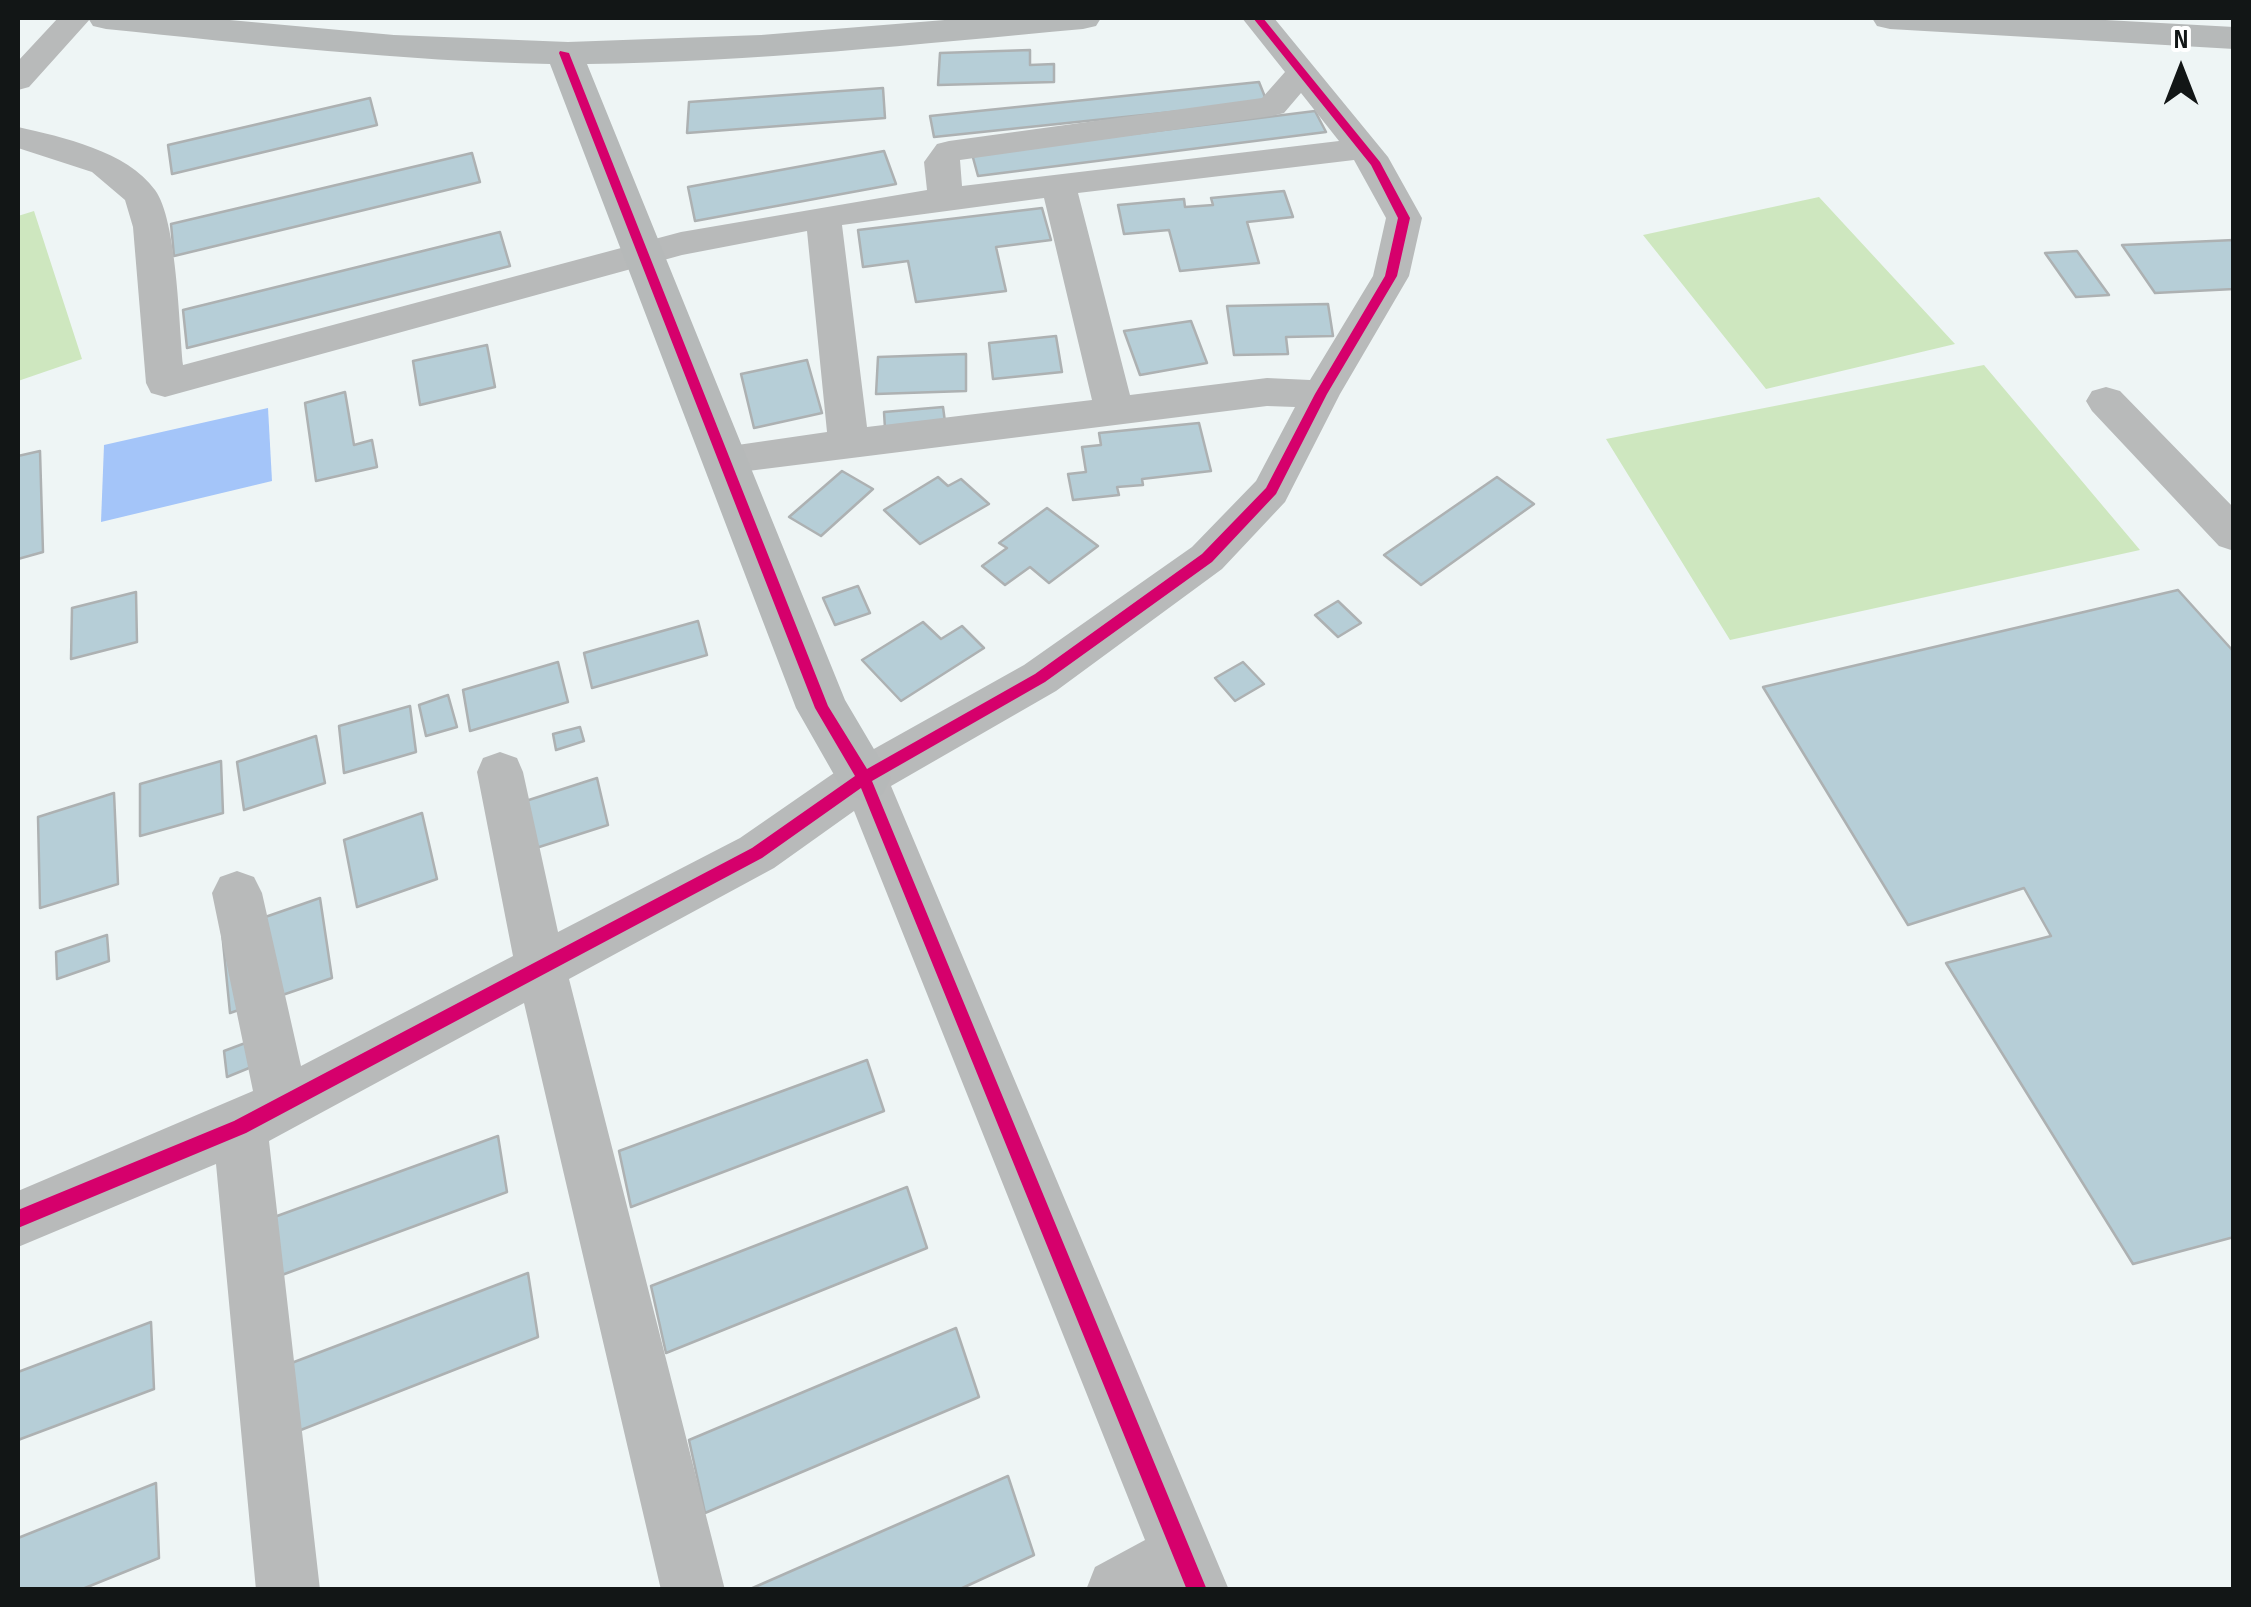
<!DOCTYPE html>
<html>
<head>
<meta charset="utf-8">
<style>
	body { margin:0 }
	#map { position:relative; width:2251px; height:1607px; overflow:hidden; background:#eef5f5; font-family:"Sofia Sans Condensed",sans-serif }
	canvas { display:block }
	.frame { position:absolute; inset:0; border:20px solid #121616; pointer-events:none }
	.north { position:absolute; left:2131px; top:20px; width:100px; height:100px; -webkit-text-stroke:8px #fff; paint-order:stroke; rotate:0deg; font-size:28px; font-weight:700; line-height:40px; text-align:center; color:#121616 }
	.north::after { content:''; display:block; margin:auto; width:35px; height:45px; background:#121616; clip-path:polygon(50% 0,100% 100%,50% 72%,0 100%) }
</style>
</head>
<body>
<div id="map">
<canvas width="2251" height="1607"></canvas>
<div class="frame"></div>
<div class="north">N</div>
</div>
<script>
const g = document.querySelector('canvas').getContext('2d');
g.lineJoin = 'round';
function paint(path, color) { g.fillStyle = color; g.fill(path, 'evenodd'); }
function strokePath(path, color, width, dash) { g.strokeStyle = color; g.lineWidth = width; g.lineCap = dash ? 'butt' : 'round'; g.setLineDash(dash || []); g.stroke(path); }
paint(new Path2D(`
	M 1819,197 L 1955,344 L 1766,389 L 1643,235 Z
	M 34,211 L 82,359 L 18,381 L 18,216 Z
	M 1984,365 L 2140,550 L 1730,640 L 1606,439 Z`), '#cee7bf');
paint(new Path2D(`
	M 268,408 L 272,481 L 101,522 L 104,445 Z`), '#a4c5f9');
const building = new Path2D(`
	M 1030,50 L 1030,65 L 1054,64 L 1054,82 L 938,85 L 940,53 Z
	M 1259,82 L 1267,102 L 934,137 L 930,116 Z
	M 883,88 L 885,118 L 687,133 L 689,102 Z
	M 370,98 L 377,125 L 172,174 L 168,145 Z
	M 1315,111 L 1326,132 L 978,176 L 972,154 Z
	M 884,151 L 896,184 L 695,221 L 688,187 Z
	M 472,153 L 480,182 L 174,256 L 171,224 Z
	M 1284,191 L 1293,217 L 1247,222 L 1259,263 L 1180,271 L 1169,230 L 1124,234 L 1118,205 L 1184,199 L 1185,207 L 1213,205 L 1211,198 Z
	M 1042,208 L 1051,240 L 996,247 L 1006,291 L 916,302 L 908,261 L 863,267 L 858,230 Z
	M 500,232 L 510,266 L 187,348 L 183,310 Z
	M 2234,240 L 2234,289 L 2155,293 L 2122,245 Z
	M 2077,251 L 2109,295 L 2076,297 L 2045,253 Z
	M 1328,304 L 1333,336 L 1286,337 L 1288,354 L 1234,355 L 1227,306 Z
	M 1191,321 L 1207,363 L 1140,375 L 1124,331 Z
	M 1056,336 L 1062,372 L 993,379 L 989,343 Z
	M 487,345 L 495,387 L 420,405 L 413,361 Z
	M 966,354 L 966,391 L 876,394 L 878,357 Z
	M 807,360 L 822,413 L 754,428 L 741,374 Z
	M 345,392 L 354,445 L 372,440 L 377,467 L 316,481 L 305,403 Z
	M 943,407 L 945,422 L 885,429 L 884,412 Z
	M 1199,423 L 1211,471 L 1142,479 L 1143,485 L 1117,487 L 1119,495 L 1073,500 L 1068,474 L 1086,472 L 1082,447 L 1101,445 L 1099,433 Z
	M 40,451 L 43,552 L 18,559 L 18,456 Z
	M 842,471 L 873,489 L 821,536 L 789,517 Z
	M 938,477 L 948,486 L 961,479 L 989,504 L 920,544 L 884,510 Z
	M 1497,477 L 1534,504 L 1421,585 L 1384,555 Z
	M 1047,508 L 1098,546 L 1049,583 L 1030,567 L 1005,585 L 982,566 L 1007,548 L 999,543 Z
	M 858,586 L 870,613 L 835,625 L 823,598 Z
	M 2178,590 L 2234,652 L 2234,1237 L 2133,1264 L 1946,963 L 2051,936 L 2024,888 L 1908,925 L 1763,687 Z
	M 136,592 L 137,642 L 71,659 L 72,608 Z
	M 1338,601 L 1361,623 L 1338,637 L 1315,615 Z
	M 698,621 L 707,655 L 592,688 L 584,653 Z
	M 923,622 L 941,639 L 962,626 L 984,648 L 901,701 L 862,660 Z
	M 558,662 L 568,702 L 470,731 L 463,690 Z
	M 1243,662 L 1264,684 L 1235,701 L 1215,678 Z
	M 448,695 L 457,727 L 426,736 L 419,705 Z
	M 410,706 L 416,752 L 344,773 L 339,726 Z
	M 580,727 L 584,741 L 556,750 L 553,734 Z
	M 316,736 L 325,783 L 244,810 L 237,762 Z
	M 221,761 L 223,813 L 140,836 L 140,784 Z
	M 597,778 L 608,825 L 514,855 L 504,808 Z
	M 114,793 L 118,884 L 40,908 L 38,817 Z
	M 422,813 L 437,879 L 357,907 L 344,840 Z
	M 320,898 L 332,978 L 230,1013 L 222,932 Z
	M 107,935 L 109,961 L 57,979 L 56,952 Z
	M 272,1033 L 276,1057 L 227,1077 L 224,1051 Z
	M 867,1060 L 884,1111 L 631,1207 L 619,1151 Z
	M 498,1136 L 507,1192 L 271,1279 L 266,1220 Z
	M 907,1187 L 927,1248 L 666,1353 L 651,1286 Z
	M 528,1273 L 538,1337 L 288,1435 L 281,1367 Z
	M 151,1322 L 154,1389 L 18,1440 L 18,1372 Z
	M 956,1328 L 979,1397 L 705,1513 L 689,1440 Z
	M 1008,1476 L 1034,1555 L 958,1590 L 748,1590 Z
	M 156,1483 L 159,1558 L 80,1590 L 18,1590 L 18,1538 Z`);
paint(building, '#b6ced7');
strokePath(building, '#adb1b2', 2.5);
paint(new Path2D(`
	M 58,18 L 91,18 L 29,87 L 18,90 L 18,61 Z
	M 1242,18 L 1274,18 L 1388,157 L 1422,218 L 1409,276 L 1340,394 L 1285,502 L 1222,569 L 1056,691 L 891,786 L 1229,1590 L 1086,1590 L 1095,1567 L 1145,1540 L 854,811 L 774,868 L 569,979 L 725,1590 L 661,1590 L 524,1003 L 269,1141 L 320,1590 L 256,1590 L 216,1164 L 18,1247 L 18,1191 L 253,1091 L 212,893 L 220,877 L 237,871 L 254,877 L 262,893 L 301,1066 L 513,956 L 477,772 L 483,758 L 500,752 L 517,758 L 523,772 L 558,932 L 740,838 L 847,764 L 1024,665 L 1192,547 L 1256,481 L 1295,407 L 1267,406 L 724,474 L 710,469 L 704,459 L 710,449 L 827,432 L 807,231 L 682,255 L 165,397 L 151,393 L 146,383 L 133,227 L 125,200 L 92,172 L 18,148 L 18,127 C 62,137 127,151 155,190 C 177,220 179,325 183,365 L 681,232 L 927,190 L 924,162 L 937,144 L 949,141 L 1262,98 L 1285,72 ZM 1301,93 L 1339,141 L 962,186 L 960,160 L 1272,116 L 1284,113 ZM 1354,160 L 1386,218 L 1373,276 L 1310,380 L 1267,378 L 1130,395 L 1078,193 ZM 1044,198 L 1092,400 L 867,427 L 842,225 Z
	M 2106,387 L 2120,391 L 2234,508 L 2234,551 L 2219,546 L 2092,411 L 2086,401 L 2092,391 Z`), '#b8baba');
paint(new Path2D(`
	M 88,18 L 208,18 L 394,35 L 568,42 L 761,35 L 969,18 L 1101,18 L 1096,26 L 1083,29 C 918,44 753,62 587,64 L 845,700 L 891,778 L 883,794 L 864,801 L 845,794 L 796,708 L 550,64 C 401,61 254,44 106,29 L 93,26 Z
	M 1872,18 L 2069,18 L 2234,27 L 2234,49 L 1890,29 L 1877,26 Z`), '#b6b9b9');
paint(new Path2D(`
	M 1253,18 L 1263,18 L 1380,162 L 1410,218 L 1397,276 L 1327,394 L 1276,494 L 1212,562 L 1045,682 L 872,781 L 1207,1590 L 1187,1590 L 861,788 L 762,858 L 246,1133 L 18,1228 L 18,1210 L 234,1121 L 752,848 L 855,776 L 815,708 L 559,53 L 560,51 L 569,53 L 828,706 L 867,769 L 1035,674 L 1202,554 L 1266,488 L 1315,394 L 1385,276 L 1398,218 L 1371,165 Z`), '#d6006c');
</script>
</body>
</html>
